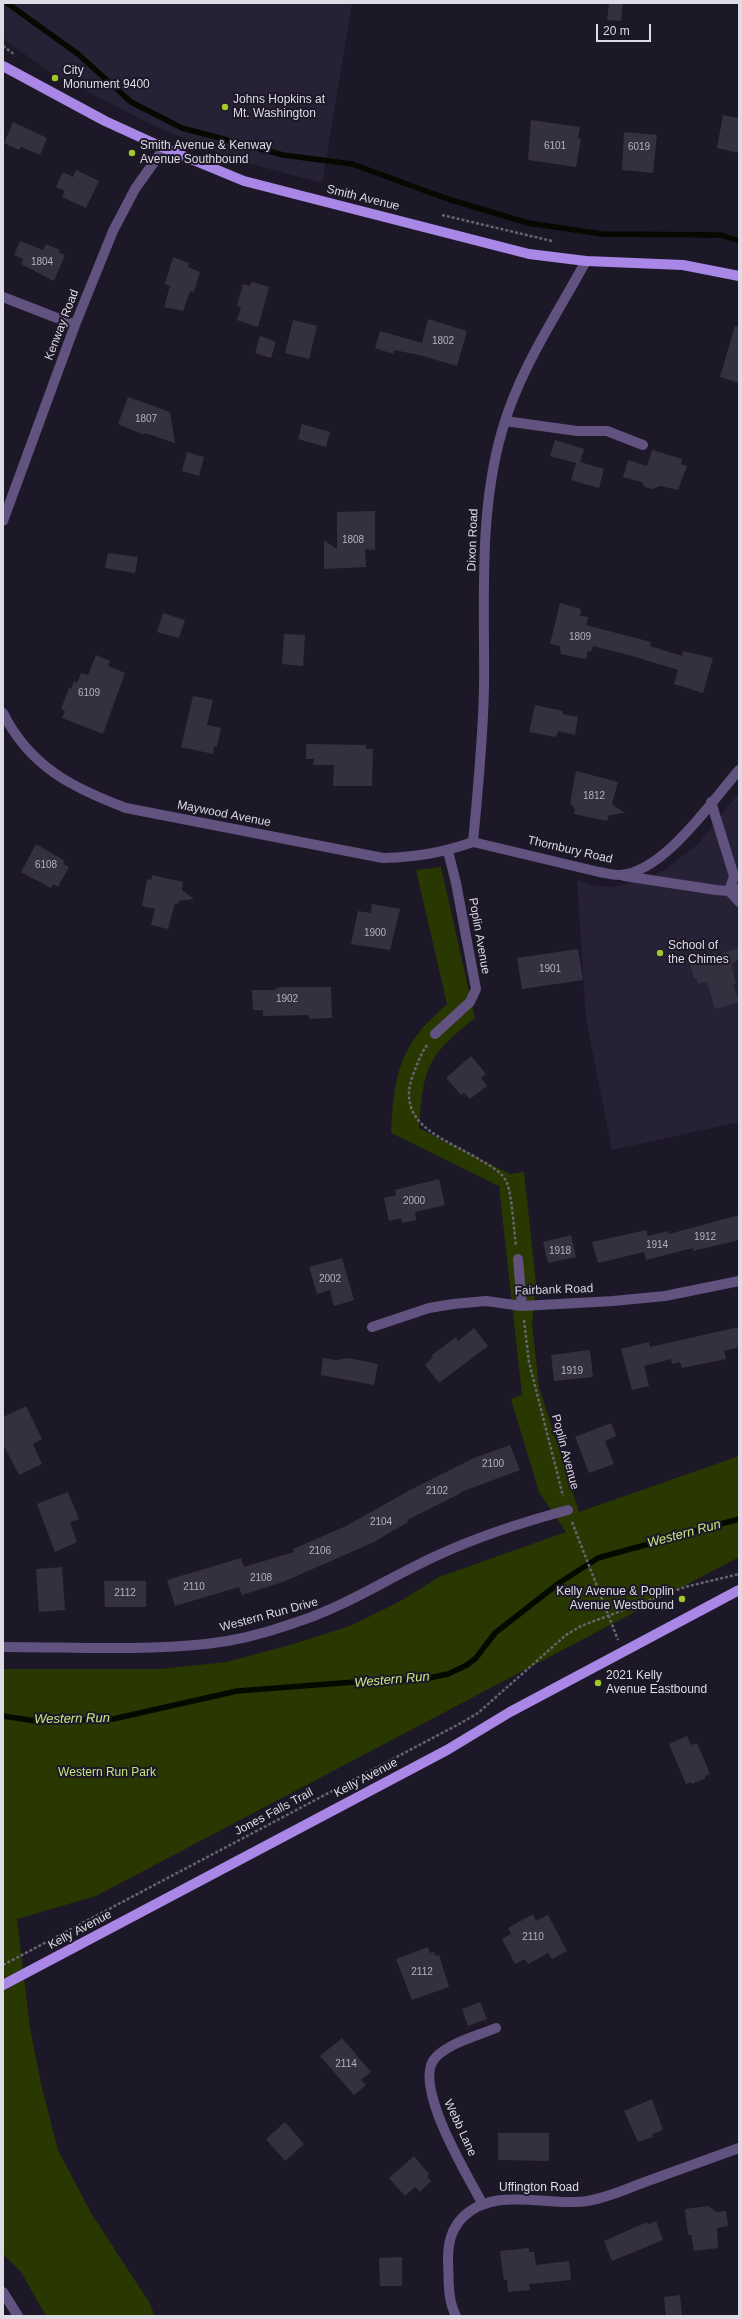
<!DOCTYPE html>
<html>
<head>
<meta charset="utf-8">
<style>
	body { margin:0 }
	#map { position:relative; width:742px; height:2319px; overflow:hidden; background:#1d1827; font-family:Helvetica,sans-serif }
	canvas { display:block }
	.frame { position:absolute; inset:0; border:4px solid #dddbe5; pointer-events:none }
	.scale { position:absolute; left:596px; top:24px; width:55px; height:18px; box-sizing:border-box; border:2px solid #dddbe5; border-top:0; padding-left:5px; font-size:12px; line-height:14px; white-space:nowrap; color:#dddbe5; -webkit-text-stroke:3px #1d1827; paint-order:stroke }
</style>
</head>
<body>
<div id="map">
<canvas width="742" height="2319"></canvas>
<div class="frame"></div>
<div class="scale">20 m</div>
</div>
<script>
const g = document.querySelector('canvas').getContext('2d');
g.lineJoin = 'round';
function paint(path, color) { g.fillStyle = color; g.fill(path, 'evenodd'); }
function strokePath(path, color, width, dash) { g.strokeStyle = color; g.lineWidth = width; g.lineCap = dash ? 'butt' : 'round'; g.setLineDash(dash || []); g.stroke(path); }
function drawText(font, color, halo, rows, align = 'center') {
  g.font = font + ' Helvetica,sans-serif'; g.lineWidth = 4; g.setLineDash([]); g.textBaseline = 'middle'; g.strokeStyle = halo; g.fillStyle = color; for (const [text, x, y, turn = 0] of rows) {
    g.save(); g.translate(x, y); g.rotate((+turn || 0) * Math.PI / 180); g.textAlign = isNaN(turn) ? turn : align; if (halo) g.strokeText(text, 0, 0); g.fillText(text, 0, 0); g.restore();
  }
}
paint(new Path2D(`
	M 3,3 L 352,3 L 322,183 L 233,159 L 150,124 L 53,74 L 3,39 Z
	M 739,793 L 739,1122 L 612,1150 L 586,1019 L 577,880 L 596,886 L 612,887 L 634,882 L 663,871 L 698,844 Z`), '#272135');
paint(new Path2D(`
	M 441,867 L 475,1018 C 426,1057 424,1067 419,1128 L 510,1174 L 524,1172 L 536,1283 L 532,1324 L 539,1387 L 579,1512 L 739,1456 L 739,1557 L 96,1896 L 17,1919 L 30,2028 L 41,2084 L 58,2150 L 91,2213 L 149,2302 L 155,2316 L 46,2316 L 21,2272 L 3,2254 L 3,1669 L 160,1669 L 226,1662 L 290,1645 L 350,1626 L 397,1603 L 439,1577 L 566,1532 L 539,1492 L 511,1399 L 522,1395 L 499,1186 L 391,1133 C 393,1096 395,1061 420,1031 C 428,1021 438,1013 447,1004 L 416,870 Z`), '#293701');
strokePath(new Path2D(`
	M 7,3 L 78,54 L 131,102 L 182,128 L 283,155 L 352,164 L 448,199 L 528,223 L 602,234 L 721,235 L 739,241
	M 3,1716 L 36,1721 L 113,1719 L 237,1691 L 381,1680 L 419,1680 L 448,1674 L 467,1665 L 476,1658 L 495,1633 L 559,1583 L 598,1558 L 739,1519`), '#050900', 5.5);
paint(new Path2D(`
	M 609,3 L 623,3 L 621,21 L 607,20 Z
	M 723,115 L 739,118 L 739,153 L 717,148 Z
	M 531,120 L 580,127 L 578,138 L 581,139 L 576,167 L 528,160 Z
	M 13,122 L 47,138 L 40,155 L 21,147 L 19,150 L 4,143 Z
	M 624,132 L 657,135 L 653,173 L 622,170 Z
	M 76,170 L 99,181 L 86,208 L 62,197 L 65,191 L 56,187 L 63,172 L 73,177 Z
	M 20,241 L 43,250 L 46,244 L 60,250 L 59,253 L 65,255 L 54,281 L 21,264 L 23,259 L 14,255 Z
	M 173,257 L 189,263 L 188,267 L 200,272 L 194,292 L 190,291 L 183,311 L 164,307 L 170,286 L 165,284 Z
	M 252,282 L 269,287 L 258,327 L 237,320 L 241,308 L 237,306 L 243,284 L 250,286 Z
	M 428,319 L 467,331 L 457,366 L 419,355 L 394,350 L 393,354 L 375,348 L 380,331 L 422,343 Z
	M 293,320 L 317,326 L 309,359 L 285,353 Z
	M 735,326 L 739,327 L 739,383 L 720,377 Z
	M 260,336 L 276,342 L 271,358 L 255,353 Z
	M 128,397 L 170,412 L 175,443 L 145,433 L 144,435 L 118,424 Z
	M 302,424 L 330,432 L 326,447 L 298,439 Z
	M 555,440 L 584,449 L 580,462 L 604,469 L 599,488 L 571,480 L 576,463 L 550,456 Z
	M 652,450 L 682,459 L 681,464 L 687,466 L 678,490 L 660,486 L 653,489 L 645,487 L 641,482 L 623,477 L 628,460 L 647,466 Z
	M 187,452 L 204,457 L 199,476 L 182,471 Z
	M 375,511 L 375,550 L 365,549 L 366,567 L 324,569 L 324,540 L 337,549 L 337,512 Z
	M 108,553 L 138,557 L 135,573 L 105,568 Z
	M 560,603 L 581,609 L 580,616 L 588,617 L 586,625 L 651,642 L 650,646 L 682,656 L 683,651 L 713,658 L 703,693 L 674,684 L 678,670 L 629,655 L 593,646 L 591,652 L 588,651 L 586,659 L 561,654 L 560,646 L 550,644 Z
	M 163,613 L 185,620 L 179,638 L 157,632 Z
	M 284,634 L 305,635 L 303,666 L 282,664 Z
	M 96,655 L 110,661 L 108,666 L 125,673 L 103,734 L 62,718 L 65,711 L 61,709 L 69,688 L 71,689 L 74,681 L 77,683 L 81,673 L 88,675 Z
	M 193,696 L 213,700 L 207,725 L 221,728 L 217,747 L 214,746 L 213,754 L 181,747 Z
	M 535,705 L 563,711 L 563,714 L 578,717 L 575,735 L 558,731 L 556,737 L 529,732 Z
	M 306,744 L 366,745 L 366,749 L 373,749 L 372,786 L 333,786 L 334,765 L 313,765 L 314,759 L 306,759 Z
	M 576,771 L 618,782 L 612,804 L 625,813 L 609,815 L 607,821 L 574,814 L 575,809 L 570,803 Z
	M 36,844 L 65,861 L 63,864 L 69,867 L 58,887 L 53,884 L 51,888 L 21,872 Z
	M 152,875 L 183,882 L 182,890 L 194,899 L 179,901 L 178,904 L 175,903 L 168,929 L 151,925 L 155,909 L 142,906 L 147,879 L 151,880 Z
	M 372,904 L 400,909 L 390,950 L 351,944 L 358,911 L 371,913 Z
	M 739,948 L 739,959 L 731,964 L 736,984 L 733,985 L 739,1002 L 715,1009 L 707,982 L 698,984 L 696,978 L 694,979 L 690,963 L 716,953 L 717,955 Z
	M 578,949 L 583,980 L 522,989 L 517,958 Z
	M 283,987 L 331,987 L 332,1018 L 309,1019 L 309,1015 L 263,1016 L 263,1010 L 253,1010 L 252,990 L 276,990 L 276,988 Z
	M 471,1056 L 486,1074 L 481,1078 L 487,1086 L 470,1099 L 464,1093 L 461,1095 L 446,1078 Z
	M 439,1179 L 445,1205 L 415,1212 L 416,1220 L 402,1223 L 401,1218 L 389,1221 L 384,1198 L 396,1195 L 395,1190 Z
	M 739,1215 L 739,1240 L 693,1251 L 693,1248 L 646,1260 L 644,1252 L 598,1263 L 592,1242 L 646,1230 L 648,1236 L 668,1231 L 669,1234 Z
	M 571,1235 L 576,1257 L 548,1263 L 543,1242 Z
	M 342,1258 L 354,1300 L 334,1306 L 330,1290 L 317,1294 L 309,1267 Z
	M 739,1327 L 739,1347 L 724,1351 L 726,1359 L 682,1368 L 680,1362 L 672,1364 L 671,1359 L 644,1366 L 649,1386 L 632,1390 L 621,1349 L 649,1342 L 650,1347 Z
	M 474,1328 L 488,1346 L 439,1383 L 425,1365 L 433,1357 L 432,1355 L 456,1337 L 458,1341 Z
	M 590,1350 L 593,1377 L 554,1381 L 551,1355 Z
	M 323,1358 L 336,1360 L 348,1358 L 378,1364 L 374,1385 L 321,1375 Z
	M 26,1406 L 42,1439 L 33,1444 L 42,1464 L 19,1475 L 3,1444 L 3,1417 Z
	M 611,1423 L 616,1436 L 605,1441 L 614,1464 L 589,1473 L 575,1437 Z
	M 510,1445 L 520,1470 L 461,1492 L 461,1493 L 407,1520 L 408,1522 L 372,1543 L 283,1582 L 242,1595 L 239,1587 L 175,1606 L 167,1580 L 241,1558 L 244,1567 L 294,1552 L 293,1549 L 346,1526 L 412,1489 L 474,1458 Z
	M 68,1492 L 79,1519 L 70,1522 L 77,1542 L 55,1552 L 37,1504 Z
	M 62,1567 L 65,1610 L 39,1612 L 36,1569 Z
	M 104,1581 L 146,1581 L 146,1607 L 105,1607 Z
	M 687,1736 L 691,1745 L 697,1743 L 710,1774 L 705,1776 L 706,1778 L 692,1784 L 691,1782 L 686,1784 L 669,1744 Z
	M 533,1914 L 536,1921 L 548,1915 L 567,1951 L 552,1959 L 548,1953 L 528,1964 L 525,1959 L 515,1964 L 502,1939 L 511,1934 L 508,1928 Z
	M 428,1947 L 430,1953 L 434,1952 L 435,1956 L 439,1955 L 449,1987 L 412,2000 L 396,1959 Z
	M 480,2002 L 487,2019 L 468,2026 L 462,2009 Z
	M 342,2038 L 371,2072 L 361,2080 L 366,2085 L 354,2095 L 320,2056 Z
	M 652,2099 L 663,2130 L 652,2134 L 653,2137 L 638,2142 L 624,2111 Z
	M 285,2122 L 304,2144 L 285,2161 L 266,2139 Z
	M 498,2133 L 549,2133 L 549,2161 L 498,2160 Z
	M 414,2156 L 429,2174 L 427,2177 L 431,2181 L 420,2192 L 415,2187 L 405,2196 L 389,2178 Z
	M 709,2206 L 716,2212 L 726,2211 L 728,2226 L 717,2228 L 718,2248 L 694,2251 L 691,2235 L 688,2235 L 685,2209 Z
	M 656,2221 L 663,2240 L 612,2261 L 604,2241 L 647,2222 L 648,2225 Z
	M 529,2248 L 529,2252 L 534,2252 L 536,2265 L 569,2261 L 571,2280 L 529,2284 L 530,2290 L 508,2292 L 507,2280 L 504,2280 L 500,2251 Z
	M 402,2257 L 402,2286 L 380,2286 L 379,2258 Z
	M 680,2295 L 682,2315 L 666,2316 L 664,2297 Z`), '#353040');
strokePath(new Path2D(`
	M 3,46 L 15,55
	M 442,215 L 552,241
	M 427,1045 C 421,1054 417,1064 413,1075 C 394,1126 447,1139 482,1161 C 491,1166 503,1173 507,1183 C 512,1195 514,1232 516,1246
	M 524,1320 L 529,1362 L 563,1496
	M 572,1522 L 618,1640
	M 3,1965 L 461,1723 L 478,1713 L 566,1635 L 581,1626 L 685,1587 L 739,1574`), '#676370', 2.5, [3, 2]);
strokePath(new Path2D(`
	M 3,297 L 75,325
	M 505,421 L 577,431 L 607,431 L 643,445
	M 3,521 L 75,325 L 113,231 L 135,189 L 164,148
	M 3,713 C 30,767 73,788 126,808 L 383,858 C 417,857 441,853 473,842
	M 711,802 L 734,876 L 729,891
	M 473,842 C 478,790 483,739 484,688 C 485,603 478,514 502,431 C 519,370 556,316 586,261
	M 473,842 L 599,872 C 605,873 613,875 620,875 C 664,872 712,801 739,770
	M 624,876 L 716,890 L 729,891 L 739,889
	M 729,891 L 739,902
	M 435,1034 L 470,1002 L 476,989 L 456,883 L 448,851
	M 518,1259 L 522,1306
	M 372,1327 L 429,1308 L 453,1304 L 486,1301 L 522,1306 L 613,1301 L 665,1296 L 739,1281
	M 3,1647 C 70,1647 139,1651 206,1644 C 235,1641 266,1633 294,1623 C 345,1607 388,1578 436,1556 C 479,1536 523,1522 568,1510
	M 482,2203 C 468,2176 410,2082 436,2057 C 451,2042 477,2036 496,2028
	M 3,2292 L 18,2316
	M 456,2316 C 447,2299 449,2278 448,2260 C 448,2243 451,2230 462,2218 C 494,2185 547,2207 587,2201 C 607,2198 626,2189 645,2182 C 676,2171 708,2159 739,2148`), '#61527f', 10);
strokePath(new Path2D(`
	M 3,66 L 105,121 L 164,148 L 244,181 L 529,254 L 586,261 L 683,265 L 739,276
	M 3,1985 L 447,1750 L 510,1712 L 739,1590`), '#a887e6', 10);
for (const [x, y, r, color] of [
	[55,78,4,"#a0c92c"],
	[225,107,4,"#a0c92c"],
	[132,153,4,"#a0c92c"],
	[660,953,4,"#a0c92c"],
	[682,1599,4,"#a0c92c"],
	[598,1683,4,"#a0c92c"]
]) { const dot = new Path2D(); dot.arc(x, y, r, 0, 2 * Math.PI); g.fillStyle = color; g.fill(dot); strokePath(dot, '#1d1827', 1.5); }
drawText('10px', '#b3b0bc', null, [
	["6101",555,146],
	["6019",639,147],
	["1804",42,262],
	["1802",443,341],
	["1807",146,419],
	["1808",353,540],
	["1809",580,637],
	["6109",89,693],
	["1812",594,796],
	["6108",46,865],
	["1900",375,933],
	["1901",550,969],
	["1902",287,999],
	["2000",414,1201],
	["1912",705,1237],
	["1914",657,1245],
	["1918",560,1251],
	["2002",330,1279],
	["1919",572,1371],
	["2100",493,1464],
	["2102",437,1491],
	["2104",381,1522],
	["2106",320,1551],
	["2108",261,1578],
	["2110",194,1587],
	["2112",125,1593],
	["2110",533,1937],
	["2112",422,1972],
	["2114",346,2064]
]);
drawText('12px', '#dddbe5', '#1d1827', [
	["City",63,71],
	["Monument 9400",63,85],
	["Johns Hopkins at",233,100],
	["Mt. Washington",233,114],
	["Smith Avenue & Kenway",140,146],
	["Avenue Southbound",140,160],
	["School of",668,946],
	["the Chimes",668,960],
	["Kelly Avenue & Poplin",674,1592,"right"],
	["Avenue Westbound",674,1606,"right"],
	["2021 Kelly",606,1676],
	["Avenue Eastbound",606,1690]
], 'left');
drawText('12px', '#dddbe5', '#1d1827', [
	["Smith Avenue",363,198,14],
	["Kenway Road",62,325,-69],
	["Dixon Road",473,540,-88],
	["Maywood Avenue",224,814,11],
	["Thornbury Road",570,850,13],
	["Poplin Avenue",479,936,80],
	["Fairbank Road",554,1290,-2],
	["Poplin Avenue",565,1452,75],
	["Western Run Drive",269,1615,-15],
	["Kelly Avenue",366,1778,-28],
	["Jones Falls Trail",274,1812,-28],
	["Kelly Avenue",80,1930,-28],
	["Webb Lane",460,2128,65],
	["Uffington Road",539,2188]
]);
drawText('12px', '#c4e57e', '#1d1827', [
	["Western Run Park",107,1773]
]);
drawText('italic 13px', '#c7e982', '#1d1827', [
	["Western Run",684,1534,-15],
	["Western Run",392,1680,-5],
	["Western Run",72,1719,-1]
]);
</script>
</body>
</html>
